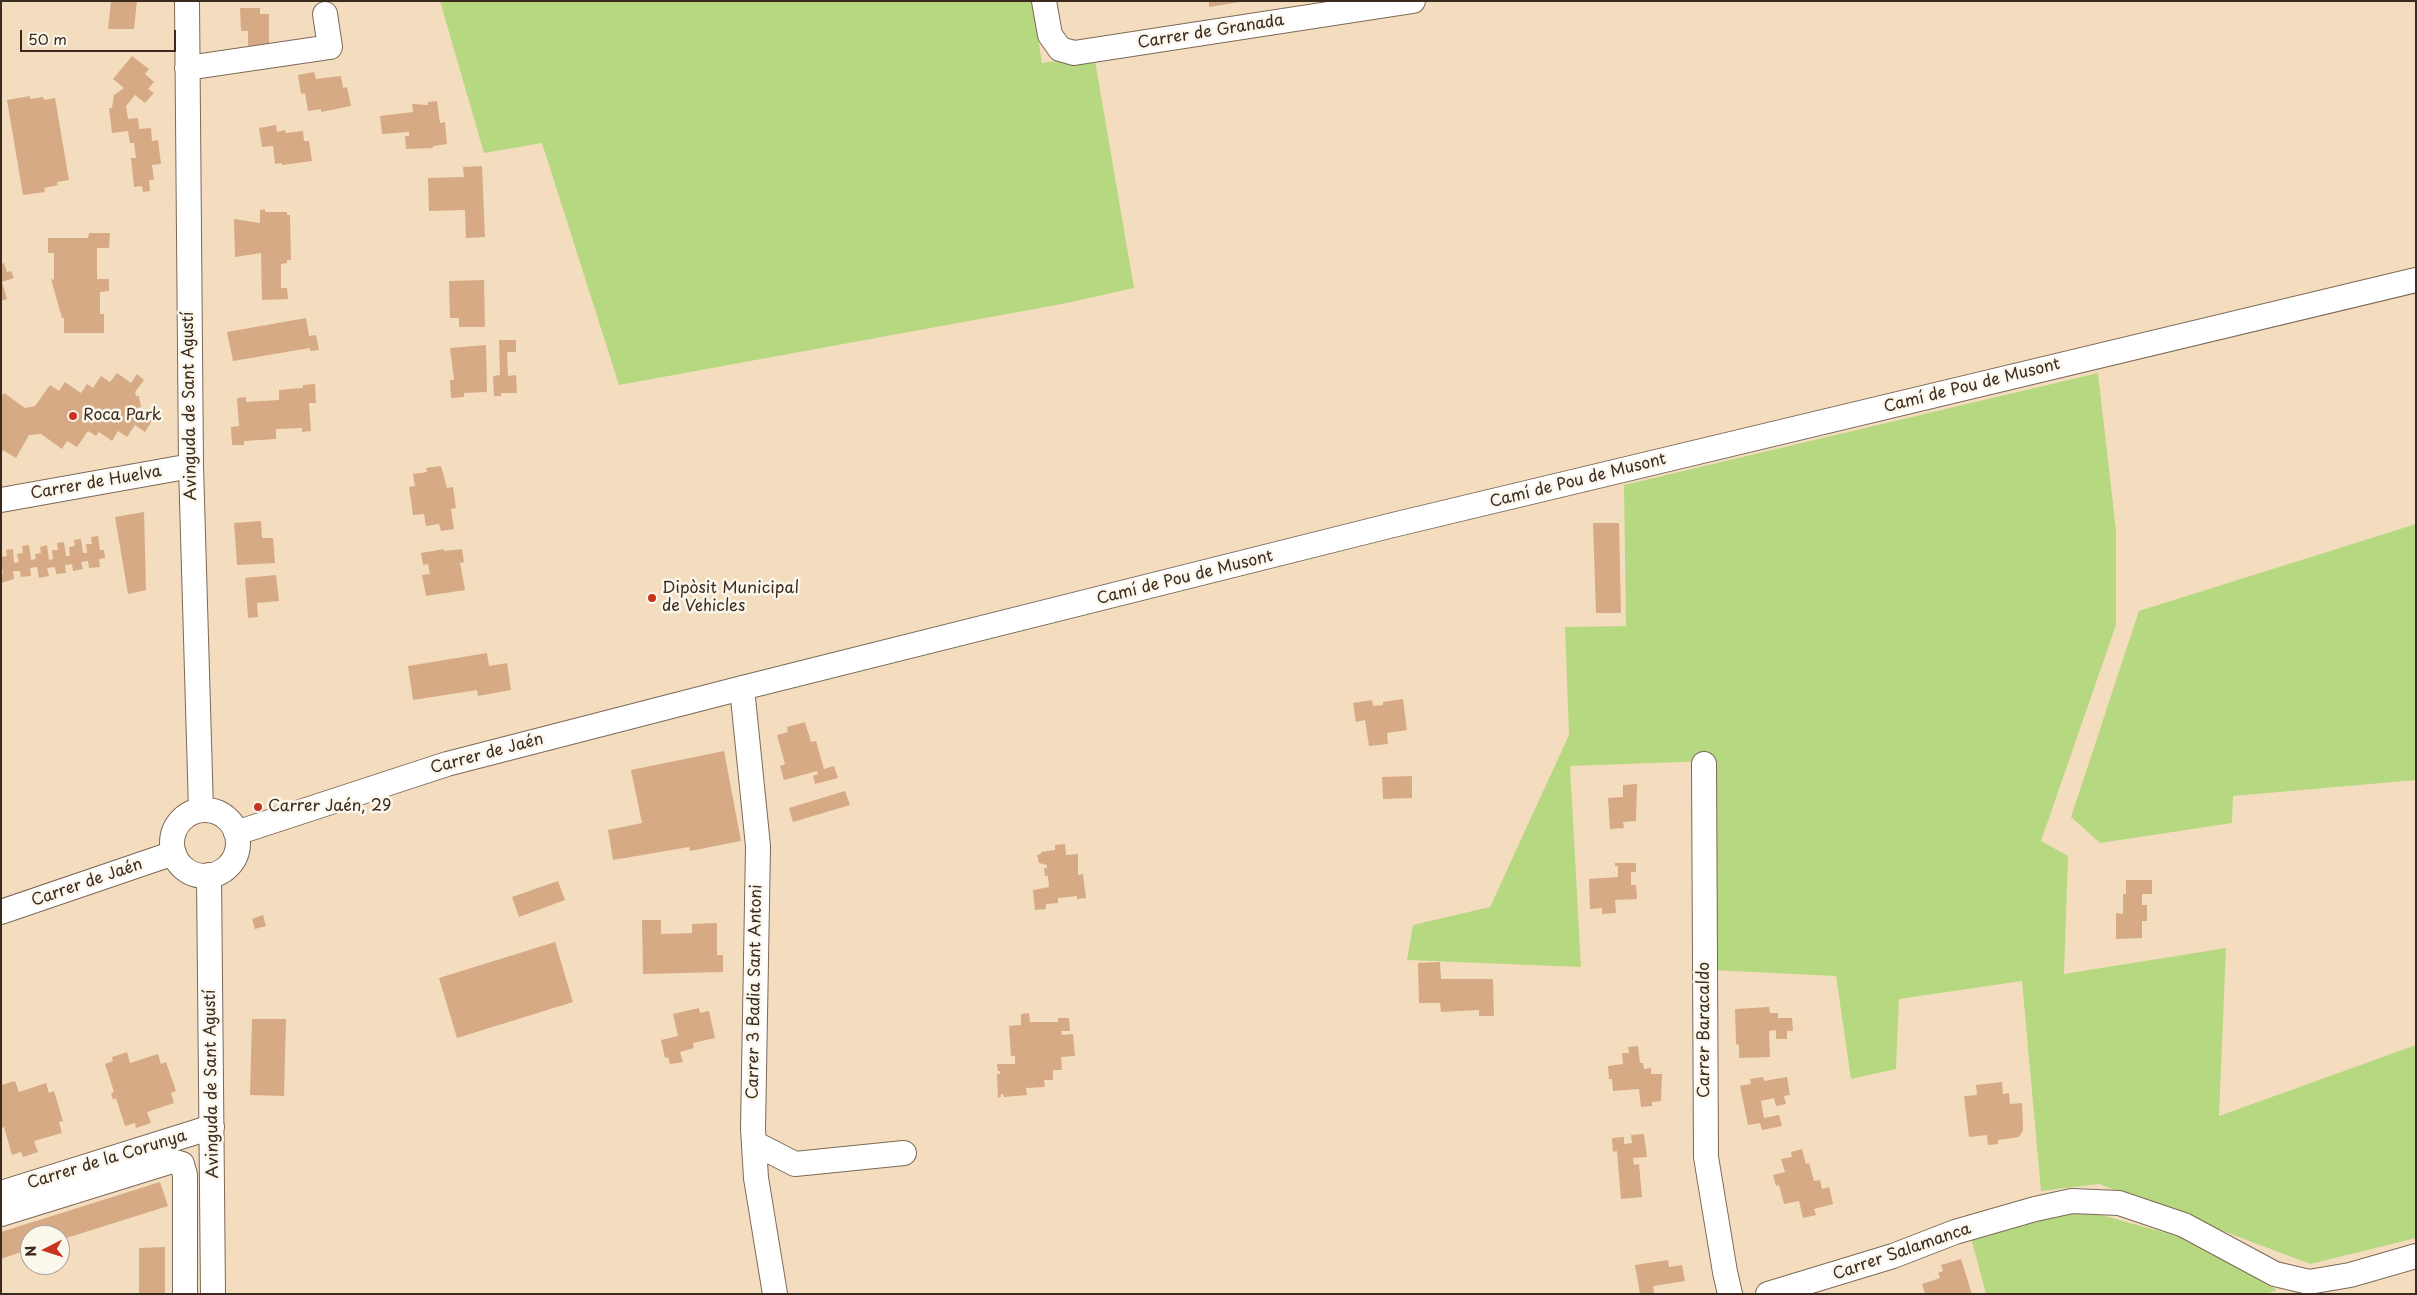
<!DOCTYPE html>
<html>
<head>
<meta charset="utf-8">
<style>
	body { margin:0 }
	#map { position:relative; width:2417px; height:1295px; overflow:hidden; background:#f4ddbf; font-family:"Playpen Sans",sans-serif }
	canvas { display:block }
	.frame { position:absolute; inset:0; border:2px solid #3b2a1e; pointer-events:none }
	.north { position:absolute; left:20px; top:1225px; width:50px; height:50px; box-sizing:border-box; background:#fbf7ec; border:1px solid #aea59a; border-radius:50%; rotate:265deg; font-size:14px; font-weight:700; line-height:20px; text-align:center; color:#3b2a1e }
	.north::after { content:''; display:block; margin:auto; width:18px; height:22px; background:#c8321e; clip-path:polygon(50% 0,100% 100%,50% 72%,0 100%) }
	.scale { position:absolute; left:20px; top:30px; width:156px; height:22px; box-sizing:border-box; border:2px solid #3b2a1e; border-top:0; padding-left:6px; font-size:15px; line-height:18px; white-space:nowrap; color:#3b2a1e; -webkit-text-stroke:4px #fbf7ec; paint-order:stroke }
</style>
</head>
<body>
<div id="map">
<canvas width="2417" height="1295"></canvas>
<div class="frame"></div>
<div class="north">N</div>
<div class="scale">50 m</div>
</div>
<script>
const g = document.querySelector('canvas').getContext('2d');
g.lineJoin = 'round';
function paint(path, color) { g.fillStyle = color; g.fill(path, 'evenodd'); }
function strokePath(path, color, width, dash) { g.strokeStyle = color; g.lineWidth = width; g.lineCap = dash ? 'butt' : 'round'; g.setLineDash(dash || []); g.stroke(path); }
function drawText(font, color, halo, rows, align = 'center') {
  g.font = font + ' "Playpen Sans",sans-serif'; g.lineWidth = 5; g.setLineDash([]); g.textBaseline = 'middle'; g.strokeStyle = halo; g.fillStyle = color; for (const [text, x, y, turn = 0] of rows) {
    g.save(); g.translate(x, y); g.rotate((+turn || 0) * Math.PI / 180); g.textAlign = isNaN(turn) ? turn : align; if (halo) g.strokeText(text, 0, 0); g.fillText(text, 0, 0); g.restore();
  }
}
paint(new Path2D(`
	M 440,1 L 1032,1 L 1042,63 L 1094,55 L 1134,288 L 1062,304 L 619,385 L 542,143 L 484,153 Z
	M 2098,373 L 2116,531 L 2116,625 L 2041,841 L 2068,856 L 2064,974 L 2226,948 L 2219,1116 L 2416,1045 L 2416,1238 L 2310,1264 L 2099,1184 L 2041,1191 L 2022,981 L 1899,999 L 1896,1069 L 1851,1079 L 1836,976 L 1711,970 L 1710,761 L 1570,766 L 1581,967 L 1407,960 L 1413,925 L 1490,907 L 1569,735 L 1565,627 L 1626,626 L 1624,485 Z
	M 2416,524 L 2416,780 L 2233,796 L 2232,823 L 2100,843 L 2071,817 L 2139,611 Z
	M 2083,1210 L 2181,1237 L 2277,1290 L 2265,1294 L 1986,1294 L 1971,1238 Z`), '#b6d881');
paint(new Path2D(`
	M 111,1 L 137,1 L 134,29 L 108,29 Z
	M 1209,1 L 1240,1 L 1240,2 L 1209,7 Z
	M 240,8 L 260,8 L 260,14 L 269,14 L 269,46 L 248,46 L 248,31 L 241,31 Z
	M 132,56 L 149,69 L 145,74 L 154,82 L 148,89 L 154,93 L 145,103 L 135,95 L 126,106 L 128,119 L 138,118 L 139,129 L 151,128 L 152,141 L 158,140 L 161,164 L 152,165 L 154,180 L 149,180 L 150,191 L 143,192 L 142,186 L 134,187 L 131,158 L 136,158 L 134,143 L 130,143 L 128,131 L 112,133 L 109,108 L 112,108 L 114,95 L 124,88 L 113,79 Z
	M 314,72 L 316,79 L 341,76 L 343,88 L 347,87 L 351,106 L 321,112 L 321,109 L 308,111 L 305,93 L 301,94 L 298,75 Z
	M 30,96 L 30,99 L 43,97 L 44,100 L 55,98 L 69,180 L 57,182 L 58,185 L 44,188 L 45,192 L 23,195 L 7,100 Z
	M 437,101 L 440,123 L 445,122 L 447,144 L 433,146 L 433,148 L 406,149 L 405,136 L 409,136 L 409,132 L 382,134 L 380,116 L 413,112 L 412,104 L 428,105 L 428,102 Z
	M 276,125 L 277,132 L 285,130 L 286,133 L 303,131 L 304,141 L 309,141 L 312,161 L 282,165 L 282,163 L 275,164 L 273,146 L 262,147 L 259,128 Z
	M 482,166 L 485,237 L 466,238 L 465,210 L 429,211 L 428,178 L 464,177 L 463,167 Z
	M 265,209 L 265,212 L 287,212 L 287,215 L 290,215 L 291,260 L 287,260 L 287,263 L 281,264 L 281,288 L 287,288 L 288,299 L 262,300 L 261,253 L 235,257 L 234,219 L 260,223 L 260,210 Z
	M 89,233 L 110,233 L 109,248 L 97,248 L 97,279 L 109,279 L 109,291 L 100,292 L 100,314 L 104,314 L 104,333 L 64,333 L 64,318 L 62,318 L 51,279 L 54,280 L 54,253 L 48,253 L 48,238 L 88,238 Z
	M 4,263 L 7,272 L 11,271 L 14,278 L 2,282 L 7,299 L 1,301 L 1,264 Z
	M 484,280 L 485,327 L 459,327 L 459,318 L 450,318 L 449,281 Z
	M 306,318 L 309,336 L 316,335 L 319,350 L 310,351 L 310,348 L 233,361 L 227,332 Z
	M 499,340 L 516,340 L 516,352 L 507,352 L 508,376 L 516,375 L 517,393 L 501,393 L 501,396 L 494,396 L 493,376 L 500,375 Z
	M 486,345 L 487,392 L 464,393 L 464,397 L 451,398 L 450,380 L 454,380 L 450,348 Z
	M 117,373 L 131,383 L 137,374 L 144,380 L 135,392 L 136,396 L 139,396 L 141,407 L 137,408 L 138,411 L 152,421 L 145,432 L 135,425 L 127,437 L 118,431 L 112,441 L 99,432 L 96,436 L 88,431 L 77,447 L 67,441 L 62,449 L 41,434 L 29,435 L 16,458 L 3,450 L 1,453 L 1,397 L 4,393 L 25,408 L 35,406 L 50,385 L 59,391 L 65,382 L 81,393 L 87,384 L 93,388 L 101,376 L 110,382 Z
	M 315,384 L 316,403 L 309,403 L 311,431 L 302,432 L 302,428 L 276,429 L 276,439 L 244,441 L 244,445 L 232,445 L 231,427 L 239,426 L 237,398 L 246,397 L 246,402 L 279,400 L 279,390 L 303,388 L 303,385 Z
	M 441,466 L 447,488 L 453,487 L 456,508 L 451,509 L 454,529 L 441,531 L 439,524 L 426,526 L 424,514 L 413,515 L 409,487 L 415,486 L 413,474 L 427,472 L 426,468 Z
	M 144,512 L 146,590 L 128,594 L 115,517 Z
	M 261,521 L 262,538 L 273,538 L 275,563 L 237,565 L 234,523 Z
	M 1593,523 L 1619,523 L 1621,613 L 1596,613 Z
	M 98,536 L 100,550 L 104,550 L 105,558 L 99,559 L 100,567 L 89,568 L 88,561 L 81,562 L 83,569 L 73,571 L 72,564 L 65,565 L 66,573 L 56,574 L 55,567 L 47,568 L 49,576 L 39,578 L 37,567 L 30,568 L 31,576 L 21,577 L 20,571 L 13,571 L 14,579 L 1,583 L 1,574 L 3,574 L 1,557 L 7,556 L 6,550 L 13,549 L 14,563 L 19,562 L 17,554 L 23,553 L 22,546 L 29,545 L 31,560 L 36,559 L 35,554 L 41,553 L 40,547 L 47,545 L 49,560 L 53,559 L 52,550 L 58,550 L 57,543 L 64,542 L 66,556 L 70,556 L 69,547 L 75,546 L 74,540 L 81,539 L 83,553 L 87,553 L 86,544 L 92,544 L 91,537 Z
	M 444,549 L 444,551 L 462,549 L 464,562 L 460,563 L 465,590 L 426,596 L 422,575 L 430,574 L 428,564 L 423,565 L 421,553 Z
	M 276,575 L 279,601 L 257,603 L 258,617 L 248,618 L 245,578 Z
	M 487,653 L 489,666 L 507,663 L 511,690 L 478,696 L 477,690 L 413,700 L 408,666 Z
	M 1403,699 L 1407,730 L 1387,733 L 1388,744 L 1369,746 L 1365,720 L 1356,722 L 1353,703 L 1372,700 L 1373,706 L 1383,705 L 1383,702 Z
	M 805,722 L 811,742 L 816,741 L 824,769 L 834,766 L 838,778 L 815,784 L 813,776 L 818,774 L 817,771 L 784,780 L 780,766 L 785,764 L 777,735 L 788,732 L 787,727 Z
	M 724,751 L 741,841 L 690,851 L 689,847 L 613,860 L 608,830 L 642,823 L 631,770 Z
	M 1412,776 L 1412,798 L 1383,799 L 1382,777 Z
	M 1637,784 L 1636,821 L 1623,822 L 1624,828 L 1610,829 L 1608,798 L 1623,797 L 1623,785 Z
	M 845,791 L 850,805 L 793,822 L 789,808 Z
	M 1065,844 L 1066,855 L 1078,854 L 1078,875 L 1083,874 L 1086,898 L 1077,899 L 1077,896 L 1058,898 L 1058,903 L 1046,904 L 1046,909 L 1035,910 L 1033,890 L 1049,887 L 1048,876 L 1045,876 L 1044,868 L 1047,868 L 1047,865 L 1039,863 L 1037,855 L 1041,854 L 1041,852 L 1055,850 L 1055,845 Z
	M 1615,863 L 1636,863 L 1636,872 L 1631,872 L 1631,885 L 1636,885 L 1637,899 L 1615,900 L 1616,913 L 1602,914 L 1602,908 L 1590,909 L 1589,879 L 1618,877 L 1618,866 L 1615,866 Z
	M 2126,880 L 2152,880 L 2152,894 L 2142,894 L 2142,905 L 2147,905 L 2147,921 L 2142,921 L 2142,938 L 2116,939 L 2116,913 L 2123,914 L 2123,894 L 2126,894 Z
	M 558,881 L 565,900 L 519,917 L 512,897 Z
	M 263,915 L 266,926 L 255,929 L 252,919 Z
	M 642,920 L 661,920 L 661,934 L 692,933 L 692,924 L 717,923 L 717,955 L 723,955 L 723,972 L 643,974 Z
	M 555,942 L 573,1002 L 457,1038 L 439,978 Z
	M 1440,962 L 1441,979 L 1493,979 L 1494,1016 L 1479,1016 L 1479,1010 L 1441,1012 L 1440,1003 L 1419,1003 L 1418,963 Z
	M 1769,1007 L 1770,1013 L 1778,1013 L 1778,1018 L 1792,1018 L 1793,1031 L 1787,1031 L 1787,1039 L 1776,1039 L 1776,1030 L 1769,1031 L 1770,1057 L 1739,1058 L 1739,1045 L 1736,1044 L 1735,1009 Z
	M 699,1008 L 700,1013 L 709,1011 L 715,1038 L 693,1043 L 694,1048 L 680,1052 L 683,1062 L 670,1064 L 668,1057 L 665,1058 L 661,1040 L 678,1036 L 673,1014 Z
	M 1029,1013 L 1030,1022 L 1058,1022 L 1058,1018 L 1069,1018 L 1070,1031 L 1061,1031 L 1062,1035 L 1073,1034 L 1075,1056 L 1061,1057 L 1062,1070 L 1053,1070 L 1053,1080 L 1044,1080 L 1045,1087 L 1026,1088 L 1027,1095 L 1004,1097 L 1003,1094 L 1001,1094 L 1001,1097 L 998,1098 L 997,1074 L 1000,1074 L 1000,1071 L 998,1071 L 997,1064 L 1015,1064 L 1015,1056 L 1011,1056 L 1009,1026 L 1021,1025 L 1021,1014 Z
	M 252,1019 L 286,1019 L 284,1096 L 250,1095 Z
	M 1638,1046 L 1640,1063 L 1643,1063 L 1644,1069 L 1651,1068 L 1651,1074 L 1662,1074 L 1661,1101 L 1652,1102 L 1652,1106 L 1641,1107 L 1639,1089 L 1613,1091 L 1612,1079 L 1609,1079 L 1608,1066 L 1623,1064 L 1622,1053 L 1629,1053 L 1628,1047 Z
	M 127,1052 L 130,1063 L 158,1054 L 161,1064 L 166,1062 L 176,1091 L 171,1093 L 174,1103 L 147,1112 L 151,1123 L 136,1128 L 135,1123 L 125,1126 L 116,1098 L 113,1100 L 111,1093 L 114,1092 L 105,1064 L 113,1061 L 112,1057 Z
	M 1763,1077 L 1764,1081 L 1787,1077 L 1790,1095 L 1784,1096 L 1786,1104 L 1776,1106 L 1774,1098 L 1761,1101 L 1764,1118 L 1779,1115 L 1782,1126 L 1762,1130 L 1760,1123 L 1748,1125 L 1740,1086 L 1751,1084 L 1750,1079 Z
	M 15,1081 L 19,1092 L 46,1083 L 49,1093 L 54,1091 L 63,1121 L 59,1122 L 62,1133 L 34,1141 L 38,1152 L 23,1157 L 21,1152 L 12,1155 L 4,1127 L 1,1128 L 1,1085 Z
	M 2002,1082 L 2003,1094 L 2009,1093 L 2010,1104 L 2022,1103 L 2023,1130 L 2019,1137 L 1998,1140 L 1998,1144 L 1988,1145 L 1987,1135 L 1969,1137 L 1964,1096 L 1977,1095 L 1976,1085 Z
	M 1644,1134 L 1647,1157 L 1633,1158 L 1634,1165 L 1639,1164 L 1642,1197 L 1621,1199 L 1617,1151 L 1613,1152 L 1612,1138 L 1624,1137 L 1624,1144 L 1632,1143 L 1631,1135 Z
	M 1802,1149 L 1806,1164 L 1809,1163 L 1814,1181 L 1820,1180 L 1822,1189 L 1829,1187 L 1833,1204 L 1814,1209 L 1816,1215 L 1803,1218 L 1799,1201 L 1784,1204 L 1779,1185 L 1776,1186 L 1773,1175 L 1785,1172 L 1781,1159 L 1792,1157 L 1791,1152 Z
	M 160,1182 L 168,1206 L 60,1240 L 60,1235 L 30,1235 L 30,1249 L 1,1259 L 1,1232 Z
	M 165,1247 L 165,1294 L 139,1294 L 139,1248 Z
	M 1961,1259 L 1972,1294 L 1925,1294 L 1922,1284 L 1940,1278 L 1938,1273 L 1943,1271 L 1941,1265 Z
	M 1668,1260 L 1669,1267 L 1682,1265 L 1685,1281 L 1653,1286 L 1654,1294 L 1640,1294 L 1635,1265 Z`), '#d5aa85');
const minor = new Path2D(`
	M 187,1 L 191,466 L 201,810
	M 1044,1 L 1050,35 L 1060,49 L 1074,53 L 1413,1
	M 187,68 L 330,47 L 325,14
	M 1,500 L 191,466
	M 742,688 L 758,846 L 753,1129 L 756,1178 L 775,1294
	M 1704,764 L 1706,1157 L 1725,1272 L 1730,1294
	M172 843a33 33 0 1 1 66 0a33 33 0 1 1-66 0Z
	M 236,833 L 447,764 L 742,688 L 1393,525 L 2416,280
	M 209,875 L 213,1294
	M 1,912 L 174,853
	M 754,1143 L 795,1164 L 904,1153
	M 1,1193 L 212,1127
	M 1,1214 L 172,1161 L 182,1164 L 185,1175 L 185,1294
	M 1768,1294 L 1893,1256 L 1955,1232 L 2035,1209 L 2072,1201 L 2119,1203 L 2184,1225 L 2275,1274 L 2309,1282 L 2350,1275 L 2416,1256`);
strokePath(minor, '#7c6956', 26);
strokePath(minor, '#fff', 24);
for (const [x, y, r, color] of [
	[73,416,5,"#c8321e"],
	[652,598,5,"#c8321e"],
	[258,807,5,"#c8321e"]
]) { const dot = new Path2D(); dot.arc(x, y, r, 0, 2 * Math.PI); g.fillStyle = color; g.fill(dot); strokePath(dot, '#fbf7ec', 2); }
drawText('16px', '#3b2a1e', '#fbf7ec', [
	["Carrer de Granada",1211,32,-9],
	["Camí de Pou de Musont",1972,386,-14],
	["Avinguda de Sant Agustí",190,406,-91],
	["Camí de Pou de Musont",1578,481,-14],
	["Carrer de Huelva",96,483,-10],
	["Camí de Pou de Musont",1185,578,-14],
	["Carrer de Jaén",487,754,-15],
	["Carrer de Jaén",87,883,-19],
	["Carrer 3 Badia Sant Antoni",755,992,-89],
	["Carrer Baracaldo",1705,1030,-90],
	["Avinguda de Sant Agustí",212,1084,-91],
	["Carrer de la Corunya",107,1160,-17],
	["Carrer Salamanca",1902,1252,-19]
]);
drawText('16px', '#3b2a1e', '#fbf7ec', [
	["Roca Park",83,416],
	["Dipòsit Municipal",662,589],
	["de Vehicles",662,607],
	["Carrer Jaén, 29",268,807]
], 'left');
</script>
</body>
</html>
